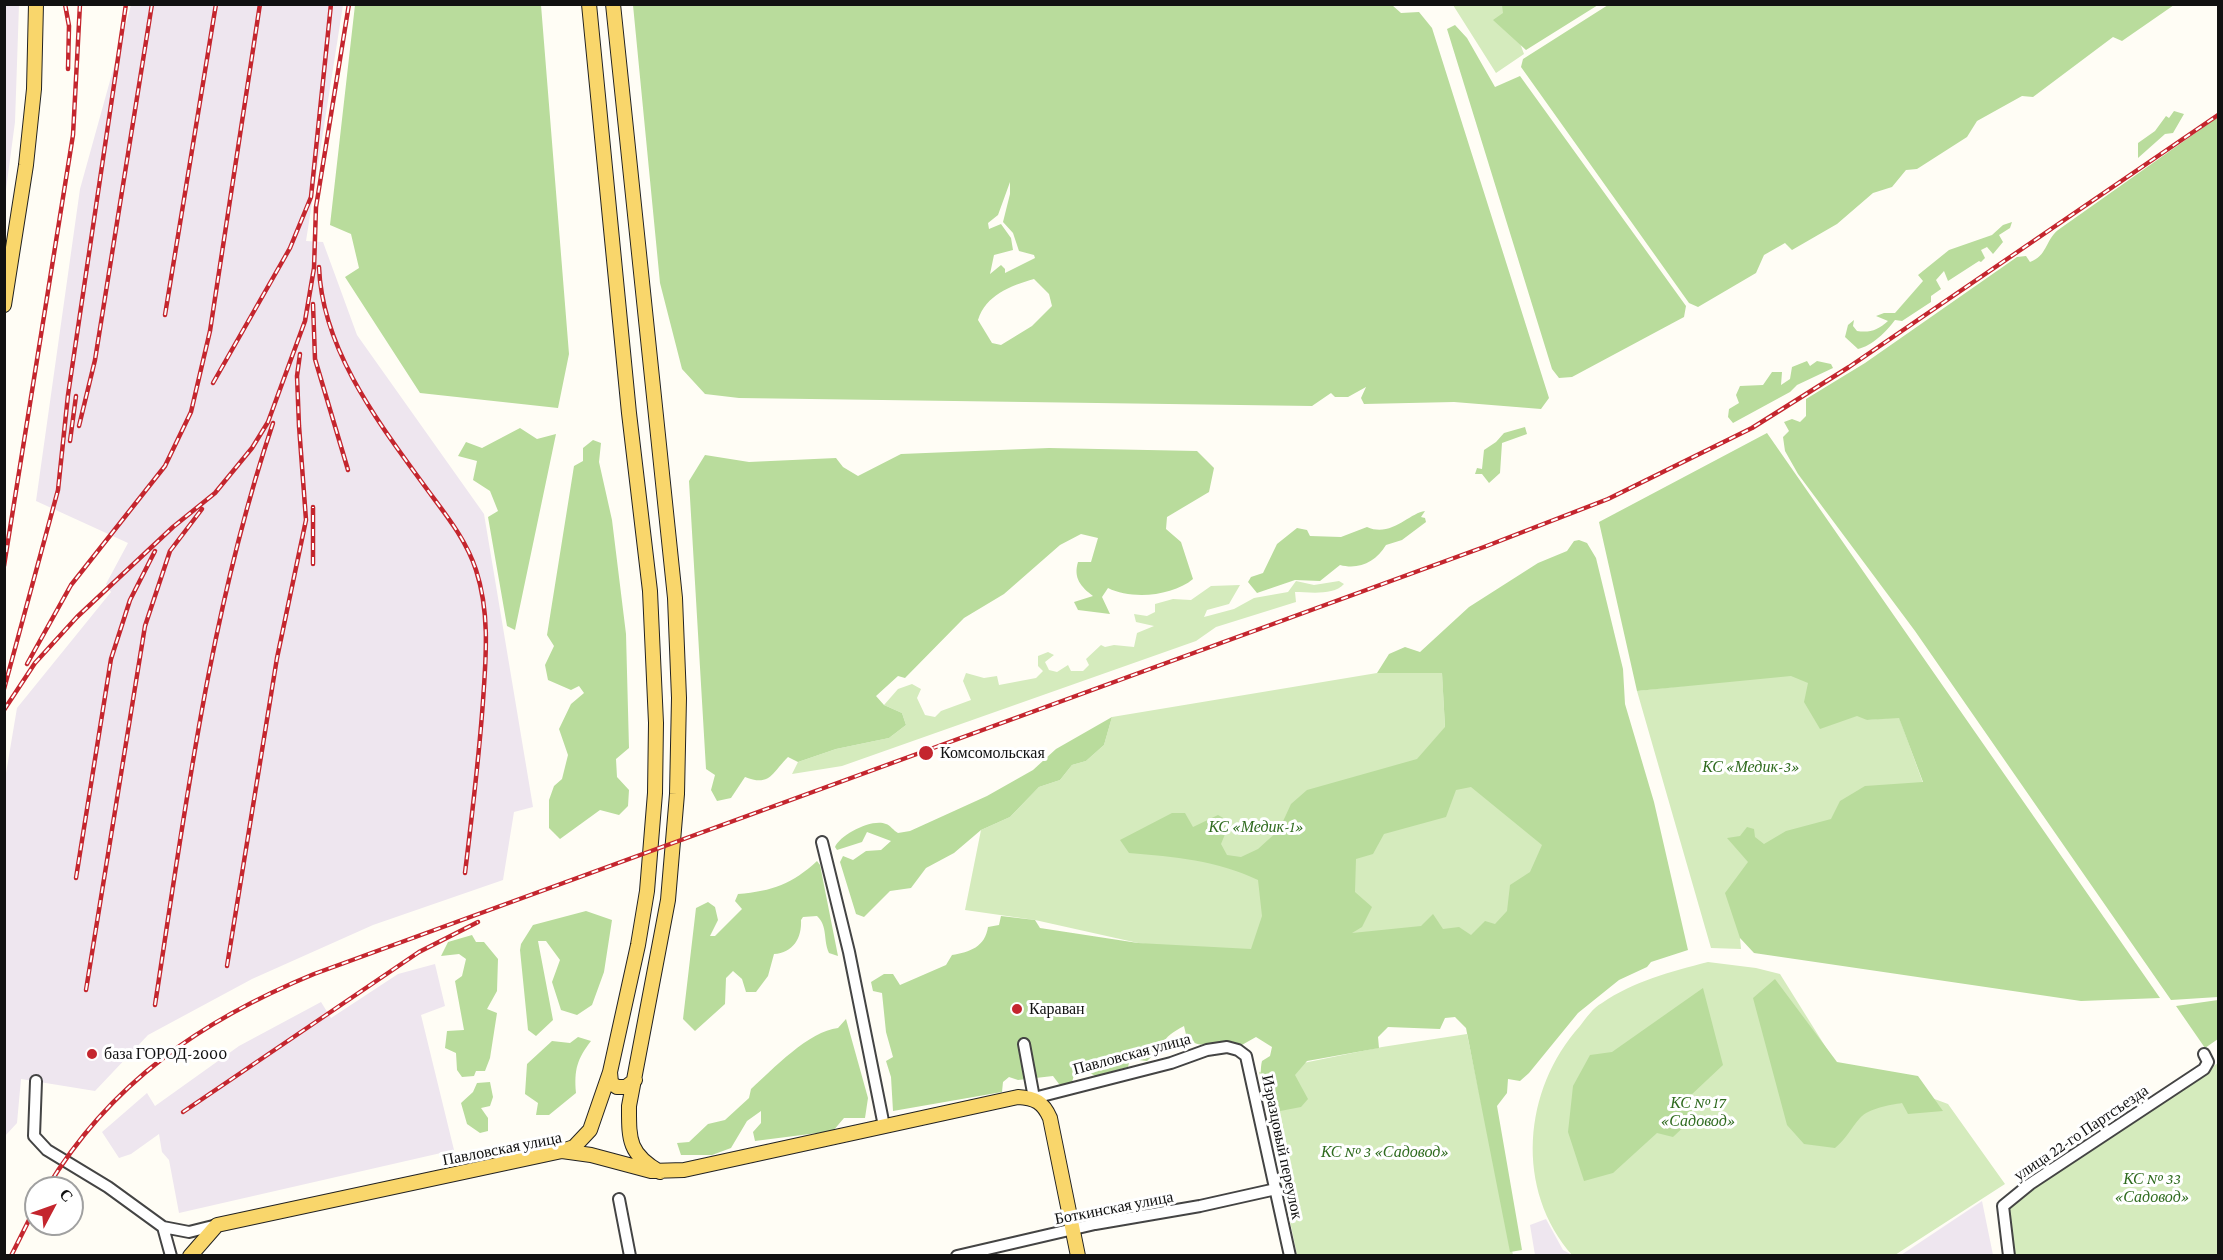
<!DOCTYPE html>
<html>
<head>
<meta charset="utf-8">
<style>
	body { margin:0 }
	#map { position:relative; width:2223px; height:1260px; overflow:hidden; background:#fffdf5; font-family:"Crimson Pro",serif }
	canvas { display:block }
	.frame { position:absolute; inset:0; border:6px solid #111; pointer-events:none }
	.north { position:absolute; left:24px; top:1176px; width:60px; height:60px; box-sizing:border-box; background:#fff; border:2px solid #a0a0a0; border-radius:50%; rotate:49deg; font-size:16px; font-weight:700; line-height:24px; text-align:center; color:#111 }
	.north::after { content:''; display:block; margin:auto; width:21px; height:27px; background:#c4262e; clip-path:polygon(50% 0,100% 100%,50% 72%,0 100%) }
</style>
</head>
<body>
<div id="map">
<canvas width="2223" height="1260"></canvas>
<div class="frame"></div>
<div class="north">С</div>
</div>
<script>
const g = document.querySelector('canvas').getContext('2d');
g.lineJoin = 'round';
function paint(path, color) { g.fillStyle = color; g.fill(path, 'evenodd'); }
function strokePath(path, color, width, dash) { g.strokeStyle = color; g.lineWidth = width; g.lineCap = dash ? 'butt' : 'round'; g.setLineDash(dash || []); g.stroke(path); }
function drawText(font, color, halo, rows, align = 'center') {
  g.font = font + ' "Crimson Pro",serif'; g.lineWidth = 6; g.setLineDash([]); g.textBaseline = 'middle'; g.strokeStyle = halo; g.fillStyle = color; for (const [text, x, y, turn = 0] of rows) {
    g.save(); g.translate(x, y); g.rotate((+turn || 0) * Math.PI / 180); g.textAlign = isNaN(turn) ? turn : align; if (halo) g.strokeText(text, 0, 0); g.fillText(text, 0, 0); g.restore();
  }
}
paint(new Path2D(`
	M 5,4 L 19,5 L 15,122 L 5,197 Z
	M 131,5 L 343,5 L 306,241 L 323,242 L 357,335 L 484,514 L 533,807 L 514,812 L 503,880 L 373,925 L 252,979 L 148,1035 L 95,1091 L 21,1079 L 17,1123 L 5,1136 L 4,785 L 17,708 L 111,592 L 106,584 L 128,543 L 36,501 L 80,189 Z
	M 435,964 L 445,1006 L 421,1015 L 454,1150 L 179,1213 L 169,1160 L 162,1152 L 159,1134 L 131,1154 L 119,1158 L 102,1132 L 147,1093 L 155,1106 L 239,1046 L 321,1002 L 331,1018 L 398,974 Z
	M 1982,1201 L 1993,1255 L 1901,1255 Z
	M 1546,1219 L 1563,1250 L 1572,1255 L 1535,1255 L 1530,1225 Z`), '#eee6ef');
paint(new Path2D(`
	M 1453,5 L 1506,5 L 1524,54 L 1496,73 Z
	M 1296,581 L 1314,585 L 1339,581 L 1344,584 C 1333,596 1309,592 1295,592 L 1296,602 L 1216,627 L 1196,641 L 842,766 L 792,774 L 798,762 L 836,749 L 889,738 L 906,725 L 902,713 L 884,705 L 898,689 L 912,684 L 921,689 L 917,698 L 925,715 L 935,717 L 941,711 L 971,700 L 963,681 L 966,673 L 984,678 L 997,676 L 999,685 L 1036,678 L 1043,671 L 1038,666 L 1038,656 L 1048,652 L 1054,655 L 1045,662 L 1049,670 L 1057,672 L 1068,665 L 1071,671 L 1083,671 L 1089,665 L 1086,659 L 1101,645 L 1105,647 L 1114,645 L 1134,647 L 1137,633 L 1154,626 L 1136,622 L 1134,614 L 1147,616 L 1155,612 L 1155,604 L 1173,599 L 1191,600 L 1211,586 L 1240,585 L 1229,604 L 1207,610 L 1204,617 L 1234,609 L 1254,598 L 1288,592 Z
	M 1838,669 L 1867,720 L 1899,717 L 1923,783 L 1740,938 L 1741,949 L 1711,948 L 1637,691 Z
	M 1442,672 L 1445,728 L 1553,842 L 1498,941 L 1262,960 L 1138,943 L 1035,920 L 965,910 L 981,830 L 1010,817 L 1039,787 L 1060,780 L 1072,765 L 1086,761 L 1104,745 L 1112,717 L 1377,673 Z
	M 1708,962 L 1756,968 L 1780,974 L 1835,1062 L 1948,1104 L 2005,1184 L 1895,1255 L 1573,1256 C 1514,1190 1523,1089 1580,1026 C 1586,1018 1593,1008 1602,1003 C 1634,981 1670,972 1708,962 Z
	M 1467,1034 L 1513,1255 L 1297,1255 L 1259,1072 L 1382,1047 Z
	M 2218,1063 L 2218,1255 L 2014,1255 L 2008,1206 Z`), '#d5ebbd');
paint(new Path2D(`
	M 355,5 L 541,5 L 569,354 L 558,408 L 420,393 L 345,277 L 359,268 L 351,234 L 330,225 Z
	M 1392,5 L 1401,13 L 1419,12 L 1432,28 L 1549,398 L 1541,409 L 1454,402 L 1364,404 L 1361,398 L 1366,387 L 1348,397 L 1335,397 L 1331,393 L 1312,406 L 739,398 L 705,394 L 682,369 L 660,283 L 633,5 ZM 1010,182 L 1010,194 L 1003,222 L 1013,233 L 1019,251 L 1034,255 L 1035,258 L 1005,273 L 1005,269 L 1001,265 L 990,274 L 994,255 L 1013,250 L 1011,238 L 1001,224 L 989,229 L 988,223 L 998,215 ZM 1034,279 L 1049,294 L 1052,306 L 1032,326 L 1001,345 L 992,343 L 978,320 C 986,295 1010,286 1034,279 Z
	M 1502,5 L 1598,5 L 1526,50 L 1493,20 L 1503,13 Z
	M 1608,5 L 1608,4 L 2174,5 L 2122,41 L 2113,37 L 2033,97 L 2022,96 L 1977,121 L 1967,137 L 1917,169 L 1906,170 L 1892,187 L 1873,193 L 1837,224 L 1792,250 L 1785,243 L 1764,255 L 1756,273 L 1698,307 L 1689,303 L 1521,67 L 1523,59 Z
	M 1455,25 L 1467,38 L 1495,87 L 1520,76 L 1686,306 L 1684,317 L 1572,377 L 1559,378 L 1552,369 L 1447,29 Z
	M 2174,111 L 2184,114 L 2173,133 L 2165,134 L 2138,158 L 2138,143 L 2155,131 L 2166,116 L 2169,118 Z
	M 2218,117 L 2218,997 L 2171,1000 L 1915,631 L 1798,474 L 1785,451 L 1783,437 L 1789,431 L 1784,422 L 1792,419 L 1800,422 L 1806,416 L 1806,399 L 1865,363 L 2017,257 L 2026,256 L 2030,262 C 2047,256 2045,241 2058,230 Z
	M 2012,222 L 2010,228 L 1999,235 L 2003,242 L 1993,254 L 1987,247 L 1981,250 L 1985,258 L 1981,262 L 1979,261 L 1948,281 L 1944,271 L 1936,280 L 1941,289 L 1931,296 L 1931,302 L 1902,321 L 1895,320 C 1887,331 1872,346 1858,349 L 1845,337 L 1848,325 L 1854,320 L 1853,326 L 1857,331 C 1870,333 1878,330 1888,321 L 1876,316 L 1884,313 L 1895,313 L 1923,281 L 1918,275 L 1949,250 L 1992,235 L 2003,225 Z
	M 1807,361 L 1810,366 L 1817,361 L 1831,364 L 1833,368 L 1797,385 L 1790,392 L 1733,423 L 1728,417 L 1729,409 L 1739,403 L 1736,395 L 1740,386 L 1763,385 L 1772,372 L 1782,372 L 1781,385 L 1790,379 L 1792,367 Z
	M 1525,427 L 1527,434 L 1502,443 L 1500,473 L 1489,483 L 1482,474 L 1475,474 L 1477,468 L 1482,469 L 1484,450 L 1496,442 L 1504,433 Z
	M 520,428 L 537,439 L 556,434 L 515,630 L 507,626 L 488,517 L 498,511 L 490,491 L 473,480 L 477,461 L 458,456 L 466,442 L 482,448 Z
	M 1767,433 L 2160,998 L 2081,1001 L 1754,953 L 1740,938 L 1725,893 L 1748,862 L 1727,838 L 1740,836 L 1747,827 L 1754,829 L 1755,837 L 1764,844 L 1786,831 L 1831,819 L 1840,801 L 1865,786 L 1923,782 L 1899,718 L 1867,720 L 1857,716 L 1820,729 L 1804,702 L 1808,683 L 1791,676 L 1637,691 L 1599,522 Z
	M 593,440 L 601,443 L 599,462 L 612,520 L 626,634 L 629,748 L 616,759 L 617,777 L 629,790 L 628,806 L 619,815 L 600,810 L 560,839 L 549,828 L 549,800 L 554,786 L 562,779 L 568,755 L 559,729 L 571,704 L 584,693 L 579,686 L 571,690 L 548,680 L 545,665 L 554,646 L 547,635 L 574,466 L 583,461 L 583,448 Z
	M 1049,448 L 1197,451 L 1214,468 L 1209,492 L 1167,517 L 1166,529 L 1181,542 L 1193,579 C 1173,596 1132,600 1108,588 L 1102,597 L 1110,614 L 1078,610 L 1074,602 L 1093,596 C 1081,587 1073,578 1078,562 L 1091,562 L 1098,538 L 1081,534 L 1060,545 L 1004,594 L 964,618 L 905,678 L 898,676 L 876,696 L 884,705 L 902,713 L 906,725 L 889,738 L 836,749 L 798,762 L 788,757 C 772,773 770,787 745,777 L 731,798 L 717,801 L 711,790 L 715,775 L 706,769 L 689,481 L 705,455 L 749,462 L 836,458 L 843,467 L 858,476 L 901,454 Z
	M 1425,511 L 1421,517 L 1425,518 L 1426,522 L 1402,540 L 1386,545 C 1376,562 1359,570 1340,565 L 1320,581 L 1295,580 L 1257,593 L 1248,582 L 1251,577 L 1263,573 L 1277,544 L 1297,528 L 1307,530 L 1310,536 L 1341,537 L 1367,527 C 1391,538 1409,513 1425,511 Z
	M 1579,540 L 1587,543 L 1596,558 L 1623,669 L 1625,704 L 1654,802 L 1688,950 L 1651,962 L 1647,967 L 1619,980 L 1578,1013 L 1529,1073 L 1520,1081 L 1508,1079 L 1507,1093 L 1497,1106 L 1522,1250 L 1510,1252 L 1466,1028 L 1455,1017 L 1445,1018 L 1440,1029 L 1388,1027 L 1378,1037 L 1379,1048 L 1307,1061 L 1295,1075 L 1308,1099 L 1301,1107 L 1275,1112 C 1265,1099 1258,1077 1262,1061 L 1270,1056 L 1272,1047 L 1256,1037 L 1240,1046 L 1231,1041 C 1214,1044 1202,1049 1187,1039 L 1184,1026 C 1160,1038 1163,1047 1147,1061 L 1130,1059 L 1128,1067 L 1095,1076 L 1084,1069 L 1075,1072 L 1072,1082 L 1065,1086 L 1059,1084 L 1053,1076 L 1018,1080 L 1009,1077 L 1003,1082 L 1002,1092 L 893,1111 L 891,1077 L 886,1061 L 893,1057 L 886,1032 L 882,993 L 873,991 L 871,982 L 884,974 L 893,974 L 900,985 L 946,965 L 952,955 C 970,952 985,947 988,927 L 999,925 L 1001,916 L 1035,920 L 1040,928 L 1138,943 L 1251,949 L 1262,916 L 1258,880 C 1216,860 1175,857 1129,853 L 1120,840 L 1172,813 L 1185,813 L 1193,827 L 1218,815 L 1230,822 L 1221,844 L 1227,855 L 1241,857 L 1258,849 L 1279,830 L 1291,804 L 1307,790 L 1417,759 L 1445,727 L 1442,673 L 1377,673 L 1389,654 L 1405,647 L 1420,652 L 1469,607 L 1538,563 L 1567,551 L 1574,541 ZM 1471,787 L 1542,845 L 1530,872 L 1510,885 L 1507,911 L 1495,924 L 1485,921 L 1471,935 L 1459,927 L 1443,929 L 1433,914 L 1421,926 L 1352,933 L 1362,927 L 1372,907 L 1355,892 L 1356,859 L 1373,854 L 1384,834 L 1446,817 L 1456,790 Z
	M 1112,717 L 1104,745 L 1086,761 L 1072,765 L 1060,780 L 1039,787 L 1010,817 L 981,830 L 954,853 L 926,868 L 911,888 L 890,891 L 864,917 L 856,914 L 840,862 L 843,856 L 853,860 L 866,851 L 881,850 L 891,841 L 867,832 L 862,842 L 837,850 L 835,847 C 840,835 872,818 886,824 C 890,825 894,831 898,833 L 910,831 L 987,796 L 1033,770 L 1056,749 Z
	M 817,861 L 820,865 L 838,956 L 829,953 C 823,940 828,926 817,916 L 803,917 L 801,920 C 802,938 793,953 774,954 L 768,976 L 756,992 L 746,992 L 742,979 L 733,971 L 726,978 L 725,1004 L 695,1031 L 683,1019 L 696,908 L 708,902 L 715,907 L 718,920 L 710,936 L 715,936 L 742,909 L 735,901 L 738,894 C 773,891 792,884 817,861 Z
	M 586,911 L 612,920 L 604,972 L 592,1005 L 577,1015 L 561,1010 L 552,982 L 560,960 L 546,941 L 538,941 L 553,1020 L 536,1036 L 528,1030 L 520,950 L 521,944 L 533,925 Z
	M 472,935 L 476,942 L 484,942 L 498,959 L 497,991 L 487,1009 L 497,1013 L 490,1058 L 485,1071 L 476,1071 L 474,1076 L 462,1077 L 457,1070 L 456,1053 L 445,1048 L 447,1031 L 464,1030 L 455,981 L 462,976 L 466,959 L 459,954 L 441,956 L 448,942 Z
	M 1775,979 L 1837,1062 L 1918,1076 L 1943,1111 L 1908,1114 L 1902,1103 C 1890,1105 1869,1108 1860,1118 C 1851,1128 1847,1138 1835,1148 L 1804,1144 L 1787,1125 L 1753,998 Z
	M 1703,988 L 1723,1065 L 1690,1096 L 1693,1118 L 1673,1137 L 1657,1133 L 1613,1173 L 1584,1181 L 1568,1132 L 1573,1086 L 1590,1055 L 1612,1052 Z
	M 2218,1000 L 2218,1039 L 2205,1048 L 2176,1006 Z
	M 846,1019 L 868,1098 L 865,1118 L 844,1118 L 833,1131 L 755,1141 L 753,1132 L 761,1123 L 761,1111 L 747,1121 L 731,1148 L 712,1155 L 681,1155 L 677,1143 L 689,1142 L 708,1124 L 725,1120 L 749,1098 L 751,1089 C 773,1069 809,1031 838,1028 Z
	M 578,1037 L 591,1041 C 577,1059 574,1070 576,1093 L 549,1115 L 536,1115 L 538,1103 L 525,1094 L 527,1064 L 552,1041 L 570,1043 Z
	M 490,1082 L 493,1097 L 490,1106 L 481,1108 L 488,1118 L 488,1131 L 480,1133 L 467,1124 L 461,1103 L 473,1092 L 477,1083 Z`), '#b9dc9c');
const minor = new Path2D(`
	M 822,842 L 849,952 L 884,1126
	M 1024,1044 L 1034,1098 L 1171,1063 L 1207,1050 L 1227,1047 L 1238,1050 L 1246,1056 L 1290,1256
	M 36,1081 L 34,1136 L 47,1150 L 108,1187 L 163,1227 L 189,1232 L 217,1225
	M 619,1199 L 630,1256
	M 163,1227 L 171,1256
	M 957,1256 L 1095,1224 L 1200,1206 L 1276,1189
	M 2009,1256 L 2003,1206 L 2030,1184 L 2204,1069 L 2208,1062 L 2204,1054`);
const major = new Path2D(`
	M 613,4 L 675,598 L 679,698 L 677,794 L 668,900 L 629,1106 C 629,1139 628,1154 660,1172
	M 4,305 L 26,165 L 34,89 L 36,4
	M 610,1072 L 611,1083 L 617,1087 L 626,1087 L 635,1080
	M 562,1151 L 574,1147 L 590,1130 L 610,1072 L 638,945 L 647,891 L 655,793 L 656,723 L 650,591 L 629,413 L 589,4
	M 190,1256 L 217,1225 L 562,1151 L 591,1155 L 651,1171 L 684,1170 L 1018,1097 C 1035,1098 1043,1102 1050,1118 L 1078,1256`);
strokePath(minor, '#444', 14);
strokePath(major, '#222', 16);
strokePath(minor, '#fff', 10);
strokePath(major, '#f9d66b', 14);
const rail = new Path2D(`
	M 65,4 L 69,26 L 68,69
	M 319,267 C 322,347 375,418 421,481 C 441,509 465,536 476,570 C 490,613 486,657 483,701 C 479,759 472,816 465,873
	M 313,304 L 315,359 L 348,470
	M 165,315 L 216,4
	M 213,383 L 290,248 L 311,197 L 331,4
	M 79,426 L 95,360 L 152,4
	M 70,441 L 76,396
	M 313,564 L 313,507
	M 4,566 L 73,135 L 80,4
	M 27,664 L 71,585 L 165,466 L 191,412 L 210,331 L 260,4
	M 4,689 L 58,490 L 68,395 L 126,4
	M 4,710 L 35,663 L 77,617 L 173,527 L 215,493 L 252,448 L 268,422 L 305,321 L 314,268 L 316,207 L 349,4
	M 76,878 L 111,659 L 130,600 L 155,551
	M 227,966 L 277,658 L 306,520 L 299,426 L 297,376 L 300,354
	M 86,990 L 145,626 L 170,551 L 202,509
	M 155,1005 C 185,810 210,611 273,423
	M 183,1112 L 419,952 L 478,922
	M 47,1188 C 110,1083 202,1020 314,974 L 1484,547 L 1608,499 L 1752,428 L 1849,367 L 2218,115
	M 11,1256 L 36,1206`);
strokePath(rail, '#c4262e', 4.5);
strokePath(rail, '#fff', 2, [7]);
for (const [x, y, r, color] of [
	[926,753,8,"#c4262e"],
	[1017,1009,6,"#c4262e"],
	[92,1054,6,"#c4262e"]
]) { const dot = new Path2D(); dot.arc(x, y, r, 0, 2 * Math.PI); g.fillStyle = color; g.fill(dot); strokePath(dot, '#fff', 2); }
drawText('16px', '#111', '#fff', [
	["Комсомольская",940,753],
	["Караван",1029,1009],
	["база ГОРОД-2000",104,1054]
], 'left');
drawText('italic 16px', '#2f6b1f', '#fff', [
	["КС «Медик-3»",1751,767],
	["КС «Медик-1»",1256,827],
	["КС № 17",1698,1103],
	["«Садовод»",1698,1121],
	["КС № 3 «Садовод»",1385,1152],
	["КС № 33",2152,1179],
	["«Садовод»",2152,1197]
]);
drawText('16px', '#111', '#fff', [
	["Павловская улица",1132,1054,-15],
	["улица 22-го Партсъезда",2081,1133,-34],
	["Изразцовый переулок",1282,1147,78],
	["Павловская улица",502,1149,-11],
	["Боткинская улица",1114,1208,-11]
]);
</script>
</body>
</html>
